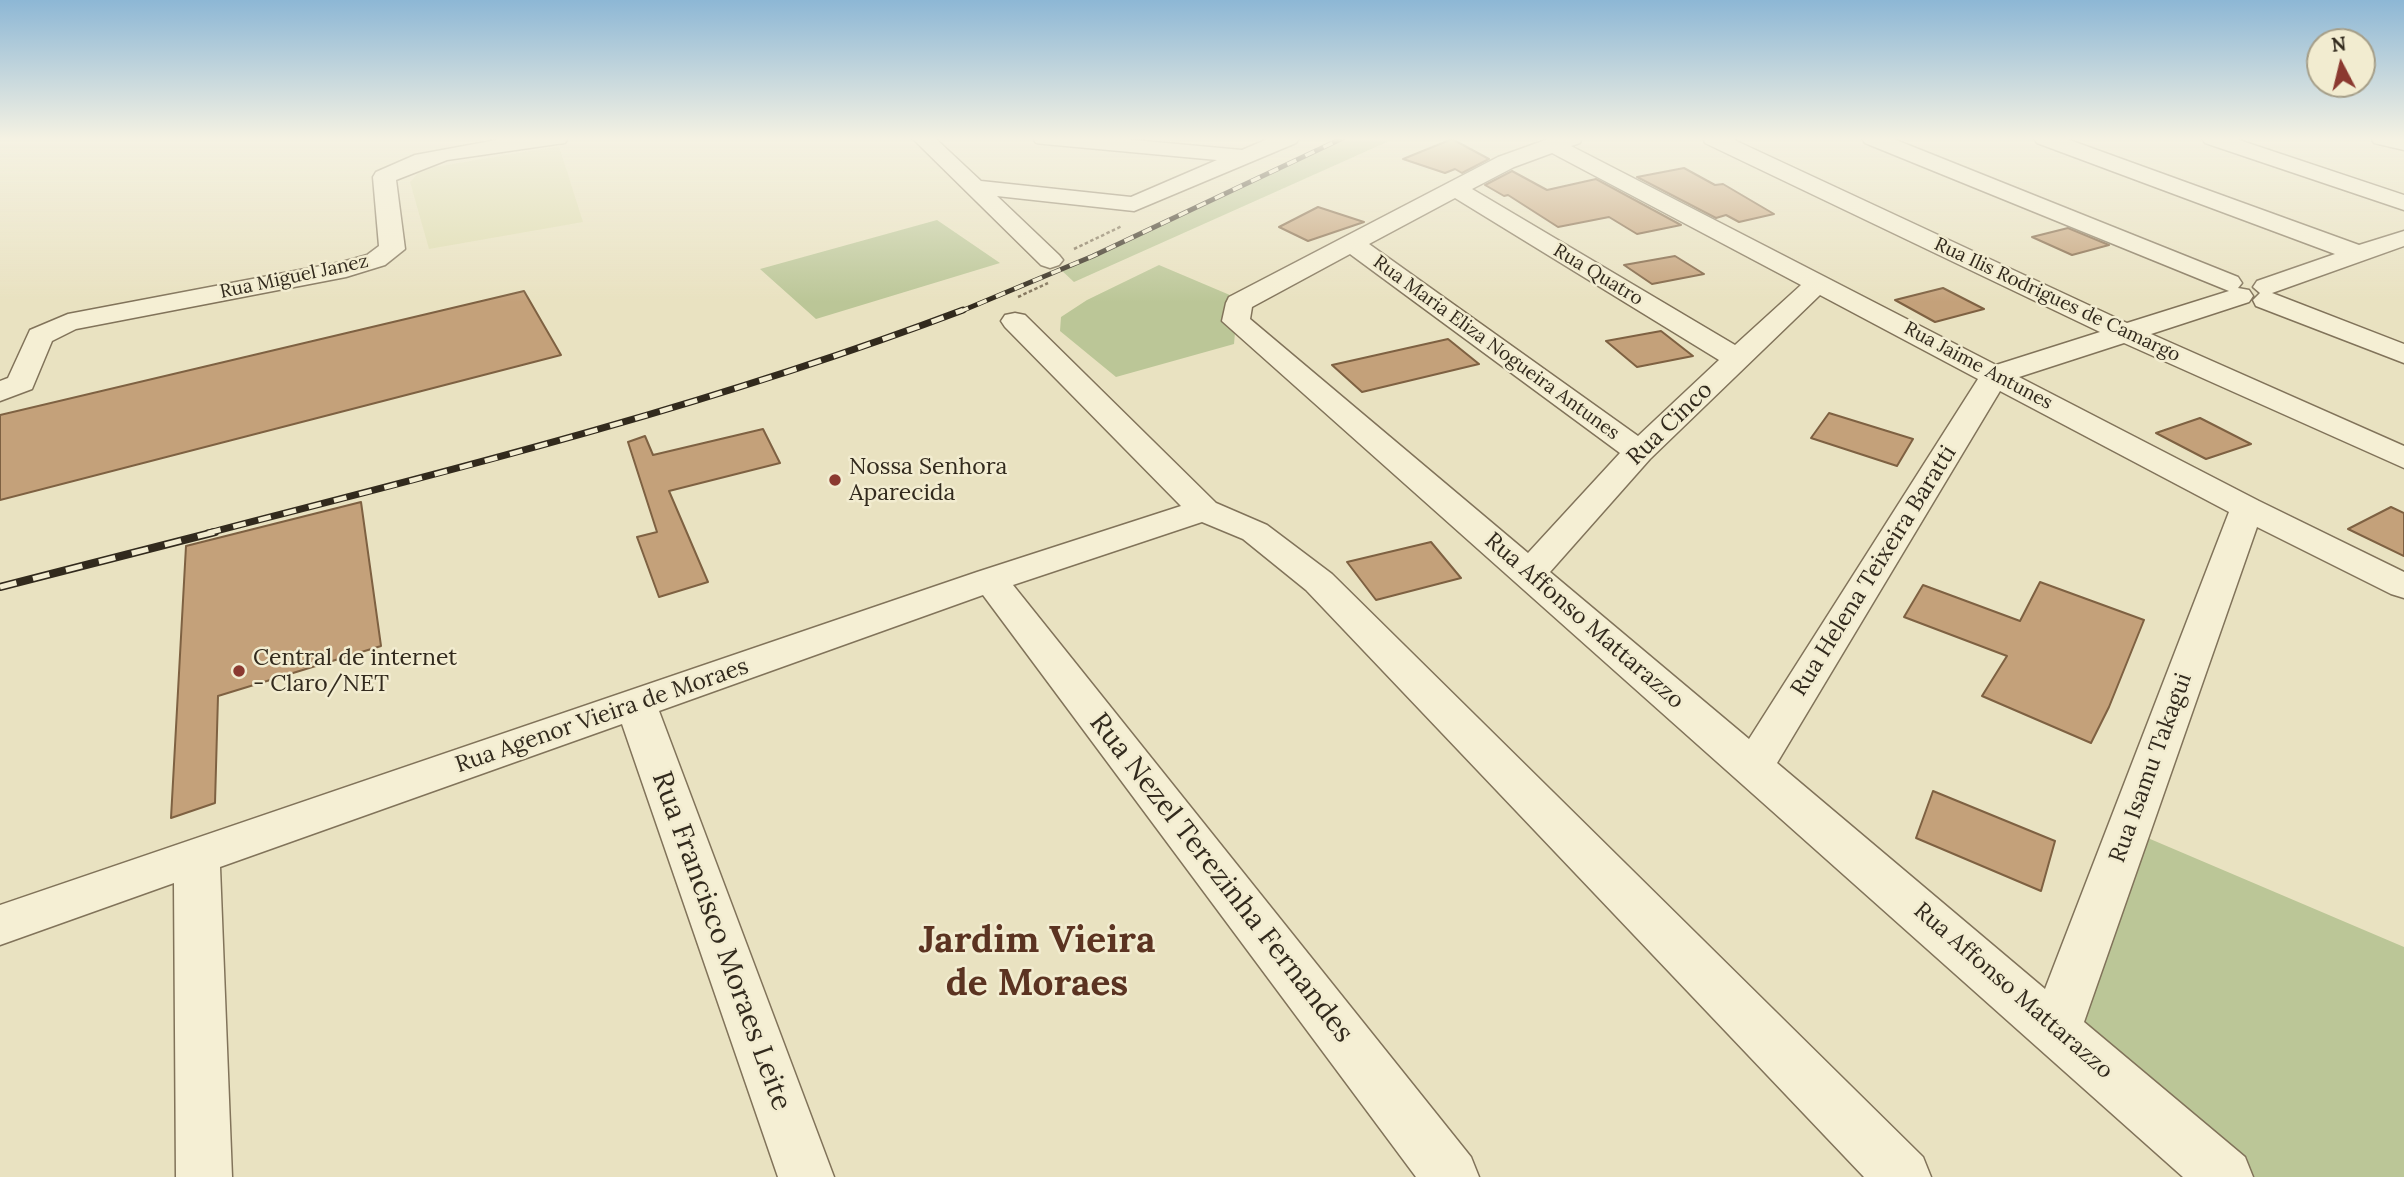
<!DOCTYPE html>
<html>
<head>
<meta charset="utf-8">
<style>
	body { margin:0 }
	#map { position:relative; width:2404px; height:1177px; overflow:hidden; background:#e9e2c1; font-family:Lora,serif }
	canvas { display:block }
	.north { position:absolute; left:2306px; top:28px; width:70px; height:70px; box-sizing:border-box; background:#f2ecd0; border:2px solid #a59e88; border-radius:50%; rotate:353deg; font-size:19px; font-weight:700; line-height:28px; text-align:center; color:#322a1d }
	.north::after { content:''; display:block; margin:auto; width:24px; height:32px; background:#8b3930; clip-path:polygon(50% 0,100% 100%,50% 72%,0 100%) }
</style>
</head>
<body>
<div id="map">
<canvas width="2404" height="1177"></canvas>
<div class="north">N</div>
</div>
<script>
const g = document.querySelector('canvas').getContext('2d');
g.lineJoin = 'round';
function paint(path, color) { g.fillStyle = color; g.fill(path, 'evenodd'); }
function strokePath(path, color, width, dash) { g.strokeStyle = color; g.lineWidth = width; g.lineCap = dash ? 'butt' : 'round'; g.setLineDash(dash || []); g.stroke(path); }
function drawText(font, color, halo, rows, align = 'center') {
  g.font = font + ' Lora,serif'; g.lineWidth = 5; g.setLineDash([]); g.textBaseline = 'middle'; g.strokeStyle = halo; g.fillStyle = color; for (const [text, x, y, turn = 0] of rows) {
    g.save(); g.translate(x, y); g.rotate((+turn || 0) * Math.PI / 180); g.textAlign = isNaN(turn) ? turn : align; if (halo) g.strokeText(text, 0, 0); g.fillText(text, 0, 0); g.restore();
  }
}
paint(new Path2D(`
	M 559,146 L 583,222 L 429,249 L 410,182 L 418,173 L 434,167 Z`), '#dedcb0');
paint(new Path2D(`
	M 1343,138 L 1396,138 L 1074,282 L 1060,269 L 1120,244 Z
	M 937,220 L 1000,263 L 816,319 L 760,269 Z
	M 1159,265 L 1244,301 L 1236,321 L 1234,344 L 1116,377 L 1060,331 L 1061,317 L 1087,300 Z
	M 2129,830 L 2404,947 L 2404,1177 L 2225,1177 L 2056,1028 Z`), '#bbc697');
const building = new Path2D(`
	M 1452,139 L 1489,159 L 1462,173 L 1455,169 L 1445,173 L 1403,159 Z
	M 1684,168 L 1715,185 L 1723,184 L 1774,214 L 1739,222 L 1726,215 L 1716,218 L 1637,177 Z
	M 1512,171 L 1547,190 L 1596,179 L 1681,225 L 1637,234 L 1609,217 L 1558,227 L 1508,195 L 1504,196 L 1485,185 Z
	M 1318,207 L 1364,222 L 1308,241 L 1279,227 Z
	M 2068,228 L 2109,245 L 2072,255 L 2032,237 Z
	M 1675,256 L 1704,274 L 1652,284 L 1624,265 Z
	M 1943,288 L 1984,309 L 1935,322 L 1895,300 Z
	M 524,291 L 561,355 L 0,500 L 0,415 Z
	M 1661,331 L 1693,356 L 1637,367 L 1606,341 Z
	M 1448,339 L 1479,364 L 1362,392 L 1332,365 Z
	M 1829,413 L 1913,439 L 1897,466 L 1811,438 Z
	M 2200,418 L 2251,444 L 2206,459 L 2156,433 Z
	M 763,429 L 780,463 L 669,491 L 708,582 L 659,597 L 637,537 L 657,532 L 628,442 L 645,436 L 653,455 Z
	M 361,502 L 381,646 L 218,696 L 215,803 L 171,818 L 186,546 Z
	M 2391,507 L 2404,513 L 2404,556 L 2348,529 Z
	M 1431,542 L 1461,578 L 1376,600 L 1347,562 Z
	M 2040,582 L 2144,620 L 2109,707 L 2091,743 L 1982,696 L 2007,656 L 1904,617 L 1923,585 L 2020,621 Z
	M 1933,791 L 2055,841 L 2041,891 L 1916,838 Z`);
paint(building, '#c4a17a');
strokePath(building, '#7e6142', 2);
const minor = new Path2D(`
	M 507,138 L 568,138 L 565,143 L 557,144 L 447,160 L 396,180 L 405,249 L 385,265 L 346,277 L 76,329 L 52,341 L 32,389 L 0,401 L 0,381 L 8,378 L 30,330 L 68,314 L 342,262 L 367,255 L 379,246 L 373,177 L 376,172 L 415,155 Z
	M 912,138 L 935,138 L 981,181 L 1131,197 L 1217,160 L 1044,144 L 1036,143 L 1033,138 L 1112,138 L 1242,150 L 1270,138 L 1299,138 L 1296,143 L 1134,211 L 997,196 L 1059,255 L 1063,260 L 1059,265 L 1050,268 L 1041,265 Z
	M 1551,138 L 1582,138 L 1580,143 L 1571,146 L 1996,365 L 2100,332 L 1705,143 L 1703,138 L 1730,138 L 2127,323 L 2229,291 L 1865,143 L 1862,138 L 1891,138 L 2238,277 L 2242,283 L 2238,288 L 2249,290 L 2253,296 L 2249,302 L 2151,334 L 2404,446 L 2404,468 L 2124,343 L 2019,377 L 2259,501 L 2404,572 L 2404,598 L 2391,594 L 2257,527 L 2084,1022 L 2245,1157 L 2253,1177 L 2183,1177 L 1222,321 L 1226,303 L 1229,297 L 1498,157 ZM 1552,153 L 1801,285 L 1735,345 L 1472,189 L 1514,167 ZM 1455,198 L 1719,360 L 1638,436 L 1369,244 ZM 1350,254 L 1620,453 L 1528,553 L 1250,319 L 1252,307 ZM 1820,295 L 1978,379 L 1749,739 L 1550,572 L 1650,459 ZM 2000,391 L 2229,512 L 2045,989 L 1777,763 Z
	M 2034,138 L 2064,138 L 2359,245 L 2404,231 L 2404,246 L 2272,293 L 2404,344 L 2404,363 L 2256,306 L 2253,300 L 2260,293 L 2253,287 L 2257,281 L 2335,254 L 2037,143 Z
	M 2202,138 L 2233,138 L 2404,195 L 2404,210 L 2205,143 Z
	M 2371,138 L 2404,138 L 2404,150 L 2374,143 Z
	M 1015,313 L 1025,315 L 1216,503 L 1267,525 L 1332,574 L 1923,1157 L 1931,1177 L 1864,1177 L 1306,590 L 1243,539 L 1202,522 L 1013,585 L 1471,1157 L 1479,1177 L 1416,1177 L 983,595 L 659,711 L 834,1177 L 778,1177 L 622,724 L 220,867 L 232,1177 L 176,1177 L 174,883 L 0,945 L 0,905 L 977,572 L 1181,506 L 1005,327 L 1001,321 L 1005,315 Z`);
strokePath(minor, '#81735a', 3);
strokePath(new Path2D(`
	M 1074,249 L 1122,226
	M 1018,297 L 1048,283`), '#81735a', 2.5, [3.5, 2.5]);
paint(minor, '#f5efd4');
const railFar2 = new Path2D(`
	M 959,312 L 1093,256 L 1343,138`);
const railFar1 = new Path2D(`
	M 208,533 C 462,468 718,403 963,310`);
const rail = new Path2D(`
	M 0,587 L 215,532`);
strokePath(railFar2, '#322a1d', 5);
strokePath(railFar1, '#322a1d', 7);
strokePath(rail, '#322a1d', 8);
strokePath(railFar2, '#f2ecd0', 3.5, [10]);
strokePath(railFar1, '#f2ecd0', 4.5, [13]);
strokePath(rail, '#f2ecd0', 5, [17]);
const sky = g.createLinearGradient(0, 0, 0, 302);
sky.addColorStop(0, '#8db7d5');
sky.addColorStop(0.46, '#f5f2e3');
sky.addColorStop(1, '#f5f2e300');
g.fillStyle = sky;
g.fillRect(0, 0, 2404, 302);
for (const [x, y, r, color] of [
	[835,480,7,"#8b3930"],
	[239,671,7,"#8b3930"]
]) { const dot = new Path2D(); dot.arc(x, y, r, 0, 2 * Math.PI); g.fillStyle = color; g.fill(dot); strokePath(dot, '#f2ecd0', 2.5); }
drawText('19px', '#322a1d', '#f2ecd0', [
	["Rua Quatro",1598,275,31],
	["Rua Miguel Janez",294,277,-12],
	["Rua Ilis Rodrigues de Camargo",2057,300,25],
	["Rua Maria Eliza Nogueira Antunes",1496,348,36],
	["Rua Jaime Antunes",1978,366,28]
]);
drawText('23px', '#322a1d', '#f2ecd0', [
	["Rua Cinco",1670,424,-44],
	["Rua Helena Teixeira Baratti",1874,571,-58],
	["Rua Affonso Mattarazzo",1584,621,41],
	["Rua Agenor Vieira de Moraes",602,716,-19],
	["Rua Isamu Takagui",2151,768,-70],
	["Rua Affonso Mattarazzo",2013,991,41]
]);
drawText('23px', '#322a1d', '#f2ecd0', [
	["Nossa Senhora",849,467],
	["Aparecida",849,493],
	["Central de internet",253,658],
	["- Claro/NET",253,684]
], 'left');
drawText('28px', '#322a1d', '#f2ecd0', [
	["Rua Nezel Terezinha Fernandes",1221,878,52],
	["Rua Francisco Moraes Leite",721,941,70]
]);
drawText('bold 37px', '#5b3321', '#f2ecd0', [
	["Jardim Vieira",1037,941],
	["de Moraes",1037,984]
]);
</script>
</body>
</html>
